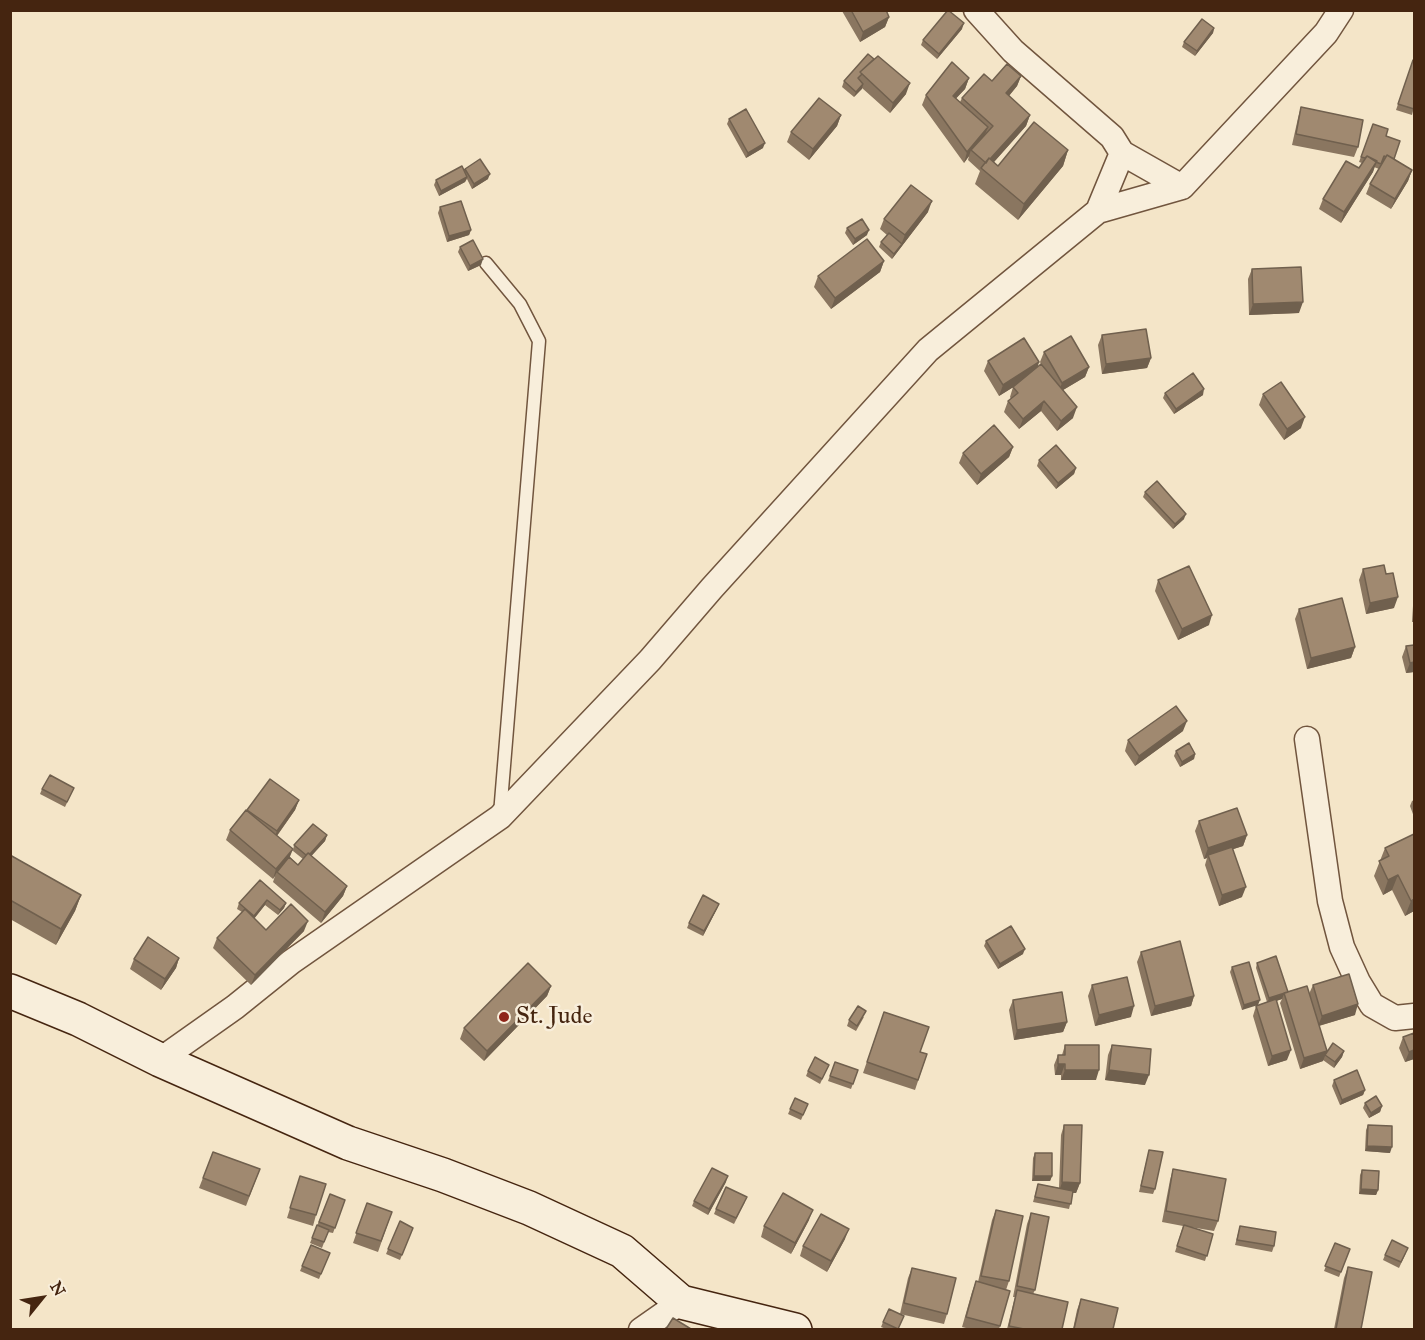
<!DOCTYPE html>
<html>
<head>
<meta charset="utf-8">
<style>
	body { margin:0 }
	#map { position:relative; width:1425px; height:1340px; overflow:hidden; background:#f4e5c8; font-family:"IM FELL Great Primer",serif }
	canvas { display:block }
	.frame { position:absolute; inset:0; border:12px solid #452510; pointer-events:none }
	.north { position:absolute; left:12px; top:1268px; width:60px; height:60px; -webkit-text-stroke:4px #f8eedb; paint-order:stroke; rotate:60deg; font-size:16px; font-weight:700; line-height:24px; text-align:center; color:#452510 }
	.north::after { content:''; display:block; margin:auto; width:21px; height:27px; background:#452510; clip-path:polygon(50% 0,100% 100%,50% 72%,0 100%) }
</style>
</head>
<body>
<div id="map">
<canvas width="1425" height="1340"></canvas>
<div class="frame"></div>
<div class="north">N</div>
</div>
<script>
const g = document.querySelector('canvas').getContext('2d');
g.lineJoin = 'round';
function strokePath(path, color, width, dash) { g.strokeStyle = color; g.lineWidth = width; g.lineCap = dash ? 'butt' : 'round'; g.setLineDash(dash || []); g.stroke(path); }
function paint(path, color) { g.fillStyle = color; g.fill(path, 'evenodd'); }
function drawText(font, color, halo, rows, align = 'center') {
  g.font = font + ' "IM FELL Great Primer",serif'; g.lineWidth = 5; g.setLineDash([]); g.textBaseline = 'middle'; g.strokeStyle = halo; g.fillStyle = color; for (const [text, x, y, turn = 0] of rows) {
    g.save(); g.translate(x, y); g.rotate((+turn || 0) * Math.PI / 180); g.textAlign = isNaN(turn) ? turn : align; if (halo) g.strokeText(text, 0, 0); g.fillText(text, 0, 0); g.restore();
  }
}
const service = new Path2D(`
	M 486,263 L 520,304 L 539,341 L 500,814`);
const minor = new Path2D(`
	M 1122,153 L 1182,187 L 1326,33 L 1341,10
	M 1098,211 L 1182,187
	M 1307,739 L 1330,901 L 1342,947 L 1358,982 L 1372,1005 L 1395,1018 L 1414,1016
	M 160,1060 L 235,1007 L 291,962 L 500,817 L 650,660 L 712,588 L 928,350 L 1098,211 L 1122,153 L 1112,137 L 1013,51 L 976,10
	M 641,1330 L 681,1302`);
const secondary = new Path2D(`
	M 10,991 L 78,1019 L 160,1060 L 348,1143 L 443,1175 L 529,1208 L 622,1251 L 681,1302 L 795,1330`);
strokePath(service, '#71553e', 15);
strokePath(minor, '#71553e', 27);
strokePath(secondary, '#452510', 36);
strokePath(service, '#f8eedb', 12);
strokePath(minor, '#f8eedb', 24);
strokePath(secondary, '#f8eedb', 33);
paint(new Path2D(`
	M 886,10 L 889,17 L 885,27 L 860,42 L 842,11 Z
	M 1214,28 L 1213,33 L 1195,56 L 1182,47 L 1184,42 Z
	M 962,29 L 937,59 L 921,45 L 923,40 Z
	M 868,54 L 906,94 L 890,113 L 862,88 L 854,97 L 842,87 L 844,81 Z
	M 1413,60 L 1414,107 L 1412,115 L 1396,110 Z
	M 1021,76 L 1017,86 L 1009,96 L 1030,115 L 1026,126 L 994,162 L 998,166 L 1068,150 L 1063,166 L 1018,220 L 975,184 L 980,171 L 968,160 L 969,156 L 964,163 L 922,105 L 926,95 L 969,78 L 965,89 L 956,98 L 960,102 L 962,98 L 992,81 Z
	M 1301,107 L 1358,147 L 1354,157 L 1292,145 L 1298,118 Z
	M 841,115 L 837,126 L 809,160 L 787,142 L 791,132 Z
	M 729,119 L 763,148 L 746,158 L 727,124 Z
	M 1373,124 L 1386,136 L 1394,159 L 1412,170 L 1408,181 L 1391,209 L 1366,194 L 1370,184 L 1383,161 L 1382,161 L 1379,169 L 1374,167 L 1373,172 L 1341,223 L 1319,209 L 1323,199 L 1359,168 L 1362,163 L 1359,162 Z
	M 465,169 L 488,179 L 472,189 L 467,179 L 465,182 L 439,196 L 434,185 L 436,180 L 464,171 Z
	M 440,207 L 471,230 L 469,235 L 447,242 L 438,213 Z
	M 928,212 L 892,259 L 879,247 L 881,242 L 887,235 L 880,229 L 884,219 Z
	M 847,228 L 867,235 L 853,245 L 845,233 Z
	M 460,247 L 481,265 L 468,271 L 458,252 Z
	M 884,261 L 880,272 L 831,309 L 814,287 L 818,276 Z
	M 1252,269 L 1299,313 L 1249,315 L 1248,279 Z
	M 1102,335 L 1151,358 L 1147,368 L 1102,374 L 1098,345 Z
	M 1044,352 L 1089,367 L 1085,377 L 1063,390 L 1073,418 L 1057,431 L 1041,411 L 1019,429 L 1004,412 L 1008,401 L 1011,399 L 1010,397 L 1013,387 L 1015,386 L 999,396 L 984,371 L 988,361 L 1038,367 L 1041,364 L 1040,362 Z
	M 1165,393 L 1203,395 L 1174,414 L 1163,398 Z
	M 1263,394 L 1301,428 L 1284,440 L 1259,405 Z
	M 1013,447 L 1009,457 L 977,485 L 959,463 L 963,453 Z
	M 1039,460 L 1076,468 L 1074,474 L 1056,489 L 1037,466 Z
	M 1145,492 L 1184,519 L 1173,529 L 1143,497 Z
	M 1363,569 L 1394,608 L 1366,614 L 1359,580 Z
	M 1158,580 L 1209,625 L 1178,640 L 1155,591 Z
	M 1414,590 L 1414,622 L 1412,622 Z
	M 1299,609 L 1355,647 L 1351,658 L 1307,669 L 1295,619 Z
	M 1414,645 L 1414,672 L 1406,673 L 1402,657 L 1406,646 Z
	M 1183,731 L 1135,766 L 1125,751 L 1128,740 Z
	M 1176,751 L 1195,754 L 1194,759 L 1180,767 L 1174,756 Z
	M 74,788 L 65,807 L 40,794 L 42,789 Z
	M 299,800 L 295,810 L 277,836 L 290,857 L 298,865 L 303,859 L 293,851 L 294,845 L 327,835 L 325,841 L 311,856 L 347,886 L 343,896 L 321,923 L 273,882 L 275,876 L 273,879 L 226,840 L 230,830 L 247,810 Z
	M 1414,800 L 1414,817 L 1410,806 L 1412,801 Z
	M 1199,821 L 1247,835 L 1243,846 L 1233,849 L 1242,897 L 1219,906 L 1205,865 L 1207,858 L 1204,859 L 1195,831 Z
	M 1414,834 L 1414,911 L 1405,916 L 1392,890 L 1383,895 L 1374,876 L 1385,848 Z
	M 10,855 L 81,895 L 75,911 L 56,945 L 10,919 Z
	M 260,880 L 286,903 L 284,908 L 278,915 L 265,905 L 254,919 L 266,930 L 304,931 L 251,985 L 213,948 L 217,938 L 242,912 L 237,909 L 239,903 Z
	M 719,904 L 703,936 L 687,928 L 689,923 Z
	M 986,941 L 1023,954 L 998,969 L 984,946 Z
	M 1141,952 L 1194,996 L 1191,1006 L 1151,1016 L 1137,962 Z
	M 179,958 L 176,968 L 161,990 L 130,969 L 134,959 Z
	M 1257,963 L 1288,992 L 1309,994 L 1313,985 L 1355,1015 L 1319,1026 L 1327,1051 L 1344,1051 L 1342,1057 L 1334,1068 L 1323,1060 L 1323,1061 L 1300,1069 L 1280,1003 L 1282,999 L 1276,1001 L 1287,1060 L 1268,1066 L 1253,1016 L 1256,1006 L 1267,1002 L 1256,968 Z
	M 1232,967 L 1260,1000 L 1242,1010 L 1230,972 Z
	M 1092,985 L 1131,1017 L 1095,1026 L 1088,996 Z
	M 551,986 L 547,996 L 484,1061 L 460,1039 L 464,1028 Z
	M 1013,1000 L 1067,1022 L 1063,1032 L 1014,1040 L 1009,1010 Z
	M 884,1012 L 920,1052 L 927,1054 L 915,1090 L 863,1073 Z
	M 864,1017 L 856,1031 L 847,1026 L 849,1020 Z
	M 1414,1033 L 1414,1059 L 1405,1062 L 1399,1048 L 1403,1037 Z
	M 1065,1045 L 1096,1080 L 1061,1080 L 1061,1075 L 1055,1075 L 1054,1065 L 1058,1055 L 1062,1055 Z
	M 1112,1045 L 1145,1085 L 1105,1080 L 1108,1055 Z
	M 835,1062 L 858,1070 L 851,1089 L 828,1081 Z
	M 829,1065 L 820,1084 L 806,1076 L 808,1071 Z
	M 1334,1080 L 1365,1090 L 1363,1095 L 1340,1105 L 1332,1086 Z
	M 795,1098 L 808,1104 L 801,1120 L 788,1114 Z
	M 1365,1103 L 1382,1106 L 1380,1112 L 1369,1118 L 1363,1108 Z
	M 1064,1125 L 1080,1183 L 1076,1193 L 1073,1193 L 1069,1209 L 1033,1202 L 1038,1184 L 1059,1188 L 1061,1135 Z
	M 1368,1125 L 1390,1153 L 1365,1151 L 1366,1130 Z
	M 1149,1150 L 1155,1189 L 1153,1194 L 1139,1192 Z
	M 213,1152 L 260,1169 L 246,1206 L 199,1188 Z
	M 1035,1153 L 1052,1176 L 1050,1181 L 1032,1181 L 1033,1158 Z
	M 1173,1169 L 1218,1221 L 1214,1231 L 1190,1227 L 1213,1234 L 1205,1261 L 1175,1252 L 1183,1226 L 1162,1222 L 1170,1180 Z
	M 1362,1170 L 1378,1190 L 1376,1195 L 1359,1194 L 1360,1175 Z
	M 300,1176 L 316,1215 L 313,1226 L 287,1218 Z
	M 726,1182 L 708,1215 L 692,1206 L 694,1201 Z
	M 330,1194 L 345,1200 L 333,1233 L 328,1232 L 322,1248 L 310,1243 Z
	M 745,1202 L 734,1224 L 714,1214 L 716,1209 Z
	M 367,1203 L 392,1212 L 378,1252 L 353,1243 Z
	M 996,1210 L 1009,1281 L 1006,1290 L 1010,1291 L 999,1329 L 970,1329 L 962,1327 L 972,1292 L 976,1281 L 978,1282 L 992,1220 Z
	M 1031,1213 L 1035,1290 L 1033,1294 L 1062,1329 L 1007,1329 L 1015,1297 L 1013,1297 L 1027,1224 Z
	M 809,1220 L 791,1254 L 761,1237 L 764,1226 Z
	M 400,1221 L 413,1228 L 400,1260 L 386,1254 Z
	M 1240,1226 L 1274,1246 L 1272,1252 L 1235,1245 Z
	M 845,1239 L 827,1272 L 800,1256 L 803,1246 Z
	M 1335,1243 L 1350,1249 L 1339,1277 L 1324,1271 Z
	M 311,1245 L 330,1253 L 319,1279 L 300,1271 Z
	M 1406,1253 L 1399,1268 L 1383,1260 L 1385,1255 Z
	M 1348,1267 L 1361,1329 L 1334,1329 L 1344,1278 Z
	M 912,1268 L 947,1314 L 944,1324 L 900,1314 L 908,1278 Z
	M 1081,1299 L 1113,1329 L 1073,1329 L 1077,1310 Z
	M 904,1316 L 898,1329 L 886,1329 L 881,1327 L 883,1322 Z`), '#8a7660');
paint(new Path2D(`
	M 889,17 L 885,27 L 860,42 L 863,32 Z
	M 964,23 L 962,29 L 937,59 L 939,54 Z
	M 1214,28 L 1213,33 L 1195,56 L 1197,51 Z
	M 1021,76 L 1017,86 L 1002,104 L 1006,93 Z
	M 969,78 L 965,89 L 949,106 L 953,96 Z
	M 910,83 L 906,94 L 890,113 L 893,103 Z
	M 863,84 L 862,89 L 854,97 L 856,92 Z
	M 841,115 L 837,126 L 809,160 L 813,149 Z
	M 1030,115 L 1026,126 L 985,172 L 987,163 Z
	M 988,127 L 984,137 L 971,150 L 969,156 L 964,163 L 967,152 Z
	M 765,143 L 763,148 L 746,158 L 748,153 Z
	M 1068,150 L 1063,166 L 1018,220 L 1024,204 Z
	M 1377,161 L 1373,172 L 1341,223 L 1344,212 Z
	M 1412,170 L 1408,181 L 1391,209 L 1395,199 Z
	M 490,174 L 488,179 L 472,189 L 474,184 Z
	M 467,177 L 465,182 L 439,196 L 441,191 Z
	M 932,201 L 928,212 L 892,259 L 894,254 L 901,245 L 905,235 Z
	M 471,230 L 469,235 L 447,242 L 449,236 Z
	M 869,230 L 867,235 L 853,245 L 855,239 Z
	M 483,259 L 481,265 L 468,271 L 470,266 Z
	M 884,261 L 880,272 L 831,309 L 835,298 Z
	M 1303,302 L 1299,313 L 1249,315 L 1253,304 Z
	M 1151,358 L 1147,368 L 1102,374 L 1106,364 Z
	M 1039,362 L 1036,373 L 999,396 L 1003,385 Z
	M 1089,367 L 1085,377 L 1058,393 L 1062,383 Z
	M 1204,389 L 1203,395 L 1174,414 L 1176,409 Z
	M 1044,401 L 1041,411 L 1019,429 L 1023,419 Z
	M 1077,407 L 1073,418 L 1057,431 L 1061,421 Z
	M 1305,417 L 1301,428 L 1284,440 L 1287,429 Z
	M 1013,447 L 1009,457 L 977,485 L 981,474 Z
	M 1076,468 L 1074,474 L 1056,489 L 1058,483 Z
	M 1186,514 L 1184,519 L 1173,529 L 1175,524 Z
	M 1398,597 L 1394,608 L 1366,614 L 1370,603 Z
	M 1212,615 L 1209,625 L 1178,640 L 1182,629 Z
	M 1355,647 L 1351,658 L 1307,669 L 1311,658 Z
	M 1414,662 L 1414,672 L 1406,673 L 1410,663 Z
	M 1187,721 L 1183,731 L 1135,766 L 1139,756 Z
	M 1195,754 L 1194,759 L 1180,767 L 1182,762 Z
	M 299,800 L 295,810 L 273,841 L 277,831 Z
	M 327,835 L 325,841 L 306,862 L 308,857 Z
	M 1247,835 L 1243,846 L 1209,857 L 1208,855 L 1207,858 L 1204,859 L 1208,848 Z
	M 293,849 L 289,859 L 277,872 L 273,879 L 276,869 Z
	M 1398,875 L 1392,890 L 1383,895 L 1388,880 Z
	M 347,886 L 343,896 L 321,923 L 325,912 Z
	M 1246,887 L 1242,897 L 1219,906 L 1222,895 Z
	M 81,895 L 75,911 L 56,945 L 61,929 Z
	M 1414,899 L 1414,911 L 1405,916 L 1411,901 Z
	M 267,900 L 265,905 L 252,921 L 254,916 Z
	M 286,903 L 284,908 L 278,915 L 280,910 Z
	M 719,904 L 717,909 L 703,936 L 704,931 Z
	M 308,921 L 304,931 L 251,985 L 255,975 Z
	M 1025,949 L 1023,954 L 998,969 L 1000,964 Z
	M 179,958 L 176,968 L 161,990 L 165,979 Z
	M 551,986 L 547,996 L 484,1061 L 487,1051 Z
	M 1284,994 L 1282,999 L 1267,1004 L 1269,998 Z
	M 1194,996 L 1191,1006 L 1151,1016 L 1155,1006 Z
	M 1260,1000 L 1258,1005 L 1242,1010 L 1244,1005 Z
	M 1358,1004 L 1355,1015 L 1318,1026 L 1322,1016 Z
	M 1134,1006 L 1131,1017 L 1095,1026 L 1099,1015 Z
	M 1067,1022 L 1063,1032 L 1014,1040 L 1017,1030 Z
	M 1291,1050 L 1287,1060 L 1268,1066 L 1272,1056 Z
	M 1414,1050 L 1414,1059 L 1405,1062 L 1409,1052 Z
	M 1327,1051 L 1323,1061 L 1300,1069 L 1304,1058 Z
	M 1344,1051 L 1342,1057 L 1334,1068 L 1335,1062 Z
	M 1058,1064 L 1065,1064 L 1061,1075 L 1055,1075 Z
	M 1065,1070 L 1099,1070 L 1096,1080 L 1061,1080 Z
	M 1109,1070 L 1149,1075 L 1145,1085 L 1105,1080 Z
	M 1365,1090 L 1363,1095 L 1340,1105 L 1342,1100 Z
	M 1382,1106 L 1380,1112 L 1369,1118 L 1371,1113 Z
	M 1367,1146 L 1392,1147 L 1390,1153 L 1365,1151 Z
	M 728,1176 L 726,1182 L 708,1215 L 709,1209 Z
	M 1034,1176 L 1052,1176 L 1050,1181 L 1032,1181 Z
	M 1062,1182 L 1080,1183 L 1076,1193 L 1059,1192 Z
	M 1361,1189 L 1378,1190 L 1376,1195 L 1359,1194 Z
	M 813,1210 L 809,1220 L 791,1254 L 795,1243 Z
	M 849,1229 L 845,1239 L 827,1272 L 831,1261 Z`), '#70604e');
const building = new Path2D(`
	M 851,10 L 886,10 L 889,17 L 863,32 Z
	M 948,10 L 964,23 L 939,54 L 923,40 Z
	M 1202,19 L 1214,28 L 1197,51 L 1184,42 Z
	M 868,54 L 874,59 L 860,72 L 862,74 L 858,78 L 863,84 L 856,92 L 844,81 Z
	M 878,56 L 910,83 L 893,103 L 860,72 Z
	M 1413,60 L 1414,60 L 1414,109 L 1398,104 Z
	M 952,62 L 969,78 L 953,96 L 988,127 L 967,152 L 926,95 Z
	M 1007,64 L 1021,76 L 1006,93 L 1030,115 L 990,159 L 989,158 L 986,163 L 971,150 L 993,126 L 962,98 L 984,74 L 992,81 Z
	M 819,98 L 841,115 L 813,149 L 791,132 Z
	M 1301,107 L 1363,120 L 1358,147 L 1296,134 Z
	M 746,109 L 765,143 L 748,153 L 729,119 Z
	M 1034,122 L 1068,150 L 1024,204 L 981,168 L 989,158 L 998,166 Z
	M 1373,124 L 1388,129 L 1386,136 L 1400,141 L 1394,159 L 1387,155 L 1386,157 L 1384,156 L 1381,164 L 1376,162 L 1367,156 L 1365,158 L 1361,157 Z
	M 1387,155 L 1412,170 L 1395,199 L 1370,184 Z
	M 1367,156 L 1377,161 L 1344,212 L 1323,199 L 1346,161 L 1359,168 Z
	M 480,159 L 490,174 L 474,184 L 465,169 Z
	M 462,166 L 467,177 L 441,191 L 436,180 Z
	M 911,185 L 932,201 L 905,235 L 884,219 Z
	M 461,201 L 471,230 L 449,236 L 440,207 Z
	M 862,219 L 869,230 L 855,239 L 847,228 Z
	M 889,233 L 902,244 L 894,254 L 881,242 Z
	M 867,239 L 884,261 L 835,298 L 818,276 Z
	M 473,240 L 483,259 L 470,266 L 460,247 Z
	M 1301,267 L 1303,302 L 1253,304 L 1252,269 Z
	M 1146,329 L 1151,358 L 1106,364 L 1102,335 Z
	M 1071,336 L 1089,367 L 1062,383 L 1044,352 Z
	M 1024,338 L 1039,362 L 1003,385 L 988,361 Z
	M 1041,364 L 1077,407 L 1061,421 L 1044,401 L 1023,419 L 1008,401 L 1018,393 L 1013,387 Z
	M 1193,373 L 1204,389 L 1176,409 L 1165,393 Z
	M 1281,382 L 1305,417 L 1287,429 L 1263,394 Z
	M 994,425 L 1013,447 L 981,474 L 963,453 Z
	M 1056,445 L 1076,468 L 1058,483 L 1039,460 Z
	M 1157,481 L 1186,514 L 1175,524 L 1145,492 Z
	M 1384,565 L 1386,574 L 1393,573 L 1398,597 L 1370,603 L 1363,569 Z
	M 1189,566 L 1212,615 L 1182,629 L 1158,580 Z
	M 1342,598 L 1355,647 L 1311,658 L 1299,609 Z
	M 1414,645 L 1414,662 L 1410,663 L 1406,646 Z
	M 1176,706 L 1187,721 L 1139,756 L 1128,740 Z
	M 1189,743 L 1195,754 L 1182,762 L 1176,751 Z
	M 50,775 L 74,788 L 67,802 L 42,789 Z
	M 270,779 L 299,800 L 277,831 L 247,810 Z
	M 1237,808 L 1247,835 L 1208,848 L 1199,821 Z
	M 246,810 L 293,849 L 276,869 L 230,830 Z
	M 313,824 L 327,835 L 310,854 L 308,853 L 306,855 L 294,845 Z
	M 1414,834 L 1414,899 L 1411,901 L 1398,875 L 1388,880 L 1379,861 L 1389,856 L 1385,848 Z
	M 1232,847 L 1246,887 L 1222,895 L 1208,855 Z
	M 308,853 L 347,886 L 325,912 L 277,872 L 289,857 L 298,865 Z
	M 10,855 L 81,895 L 61,929 L 10,900 Z
	M 260,880 L 286,903 L 280,910 L 267,900 L 254,916 L 239,903 Z
	M 703,895 L 719,904 L 704,931 L 689,923 Z
	M 291,904 L 308,921 L 255,975 L 217,938 L 245,909 L 266,930 Z
	M 1011,926 L 1025,949 L 1000,964 L 986,941 Z
	M 148,937 L 179,958 L 165,979 L 134,959 Z
	M 1180,941 L 1194,996 L 1155,1006 L 1141,952 Z
	M 1276,956 L 1288,992 L 1269,998 L 1257,963 Z
	M 1249,962 L 1260,1000 L 1244,1005 L 1232,967 Z
	M 528,963 L 551,986 L 487,1051 L 464,1028 Z
	M 1349,974 L 1358,1004 L 1322,1016 L 1313,985 Z
	M 1127,977 L 1134,1006 L 1099,1015 L 1092,985 Z
	M 1307,986 L 1327,1051 L 1304,1058 L 1284,993 Z
	M 1062,992 L 1067,1022 L 1017,1030 L 1013,1000 Z
	M 1276,999 L 1291,1050 L 1272,1056 L 1256,1006 Z
	M 858,1006 L 866,1011 L 857,1026 L 849,1020 Z
	M 884,1012 L 929,1027 L 920,1052 L 927,1054 L 918,1080 L 867,1062 Z
	M 1414,1033 L 1414,1050 L 1409,1052 L 1403,1037 Z
	M 1333,1043 L 1344,1051 L 1335,1062 L 1325,1055 Z
	M 1065,1045 L 1099,1045 L 1099,1070 L 1065,1070 L 1065,1064 L 1058,1064 L 1058,1055 L 1065,1055 Z
	M 1112,1045 L 1151,1049 L 1149,1075 L 1109,1070 Z
	M 815,1057 L 829,1065 L 822,1079 L 808,1071 Z
	M 835,1062 L 858,1070 L 853,1084 L 830,1076 Z
	M 1357,1070 L 1365,1090 L 1342,1100 L 1334,1080 Z
	M 1376,1096 L 1382,1106 L 1371,1113 L 1365,1103 Z
	M 795,1098 L 808,1104 L 803,1115 L 790,1109 Z
	M 1064,1125 L 1082,1125 L 1080,1183 L 1062,1182 Z
	M 1368,1125 L 1392,1126 L 1392,1147 L 1367,1146 Z
	M 1149,1150 L 1163,1152 L 1155,1189 L 1141,1186 Z
	M 213,1152 L 260,1169 L 249,1196 L 203,1178 Z
	M 1035,1153 L 1052,1153 L 1052,1176 L 1034,1176 Z
	M 712,1168 L 728,1176 L 709,1209 L 694,1201 Z
	M 1173,1169 L 1226,1179 L 1218,1221 L 1166,1211 Z
	M 1362,1170 L 1379,1171 L 1378,1190 L 1361,1189 Z
	M 300,1176 L 326,1184 L 316,1215 L 290,1208 Z
	M 1038,1184 L 1073,1191 L 1071,1204 L 1035,1197 Z
	M 726,1187 L 747,1197 L 736,1218 L 716,1209 Z
	M 783,1193 L 813,1210 L 795,1243 L 764,1226 Z
	M 330,1194 L 345,1200 L 335,1228 L 319,1222 Z
	M 367,1203 L 392,1212 L 381,1241 L 356,1233 Z
	M 996,1210 L 1023,1216 L 1009,1281 L 981,1276 Z
	M 1031,1213 L 1049,1217 L 1035,1290 L 1017,1286 Z
	M 821,1214 L 849,1229 L 831,1261 L 803,1246 Z
	M 400,1221 L 413,1228 L 402,1255 L 388,1249 Z
	M 317,1225 L 329,1230 L 324,1242 L 312,1238 Z
	M 1184,1225 L 1213,1234 L 1207,1256 L 1177,1246 Z
	M 1240,1226 L 1276,1232 L 1274,1246 L 1237,1240 Z
	M 1392,1240 L 1408,1248 L 1401,1262 L 1385,1255 Z
	M 1335,1243 L 1350,1249 L 1341,1272 L 1325,1266 Z
	M 311,1245 L 330,1253 L 321,1274 L 302,1266 Z
	M 1348,1267 L 1372,1272 L 1361,1329 L 1336,1329 Z
	M 912,1268 L 956,1278 L 947,1314 L 904,1303 Z
	M 976,1281 L 1010,1291 L 1000,1326 L 966,1317 Z
	M 1017,1290 L 1068,1302 L 1062,1329 L 1024,1329 L 1009,1326 Z
	M 1081,1299 L 1118,1308 L 1113,1329 L 1074,1329 Z
	M 889,1309 L 904,1316 L 898,1329 L 883,1322 Z
	M 673,1318 L 691,1329 L 666,1329 Z`);
paint(building, '#a08970');
strokePath(building, '#70604e', 1.5);
for (const [x, y, r, color] of [
	[504,1017,6,"#8f2418"]
]) { const dot = new Path2D(); dot.arc(x, y, r, 0, 2 * Math.PI); g.fillStyle = color; g.fill(dot); strokePath(dot, '#f8eedb', 2); }
drawText('24px', '#452510', '#f8eedb', [
	["St. Jude",516,1017]
], 'left');
</script>
</body>
</html>
